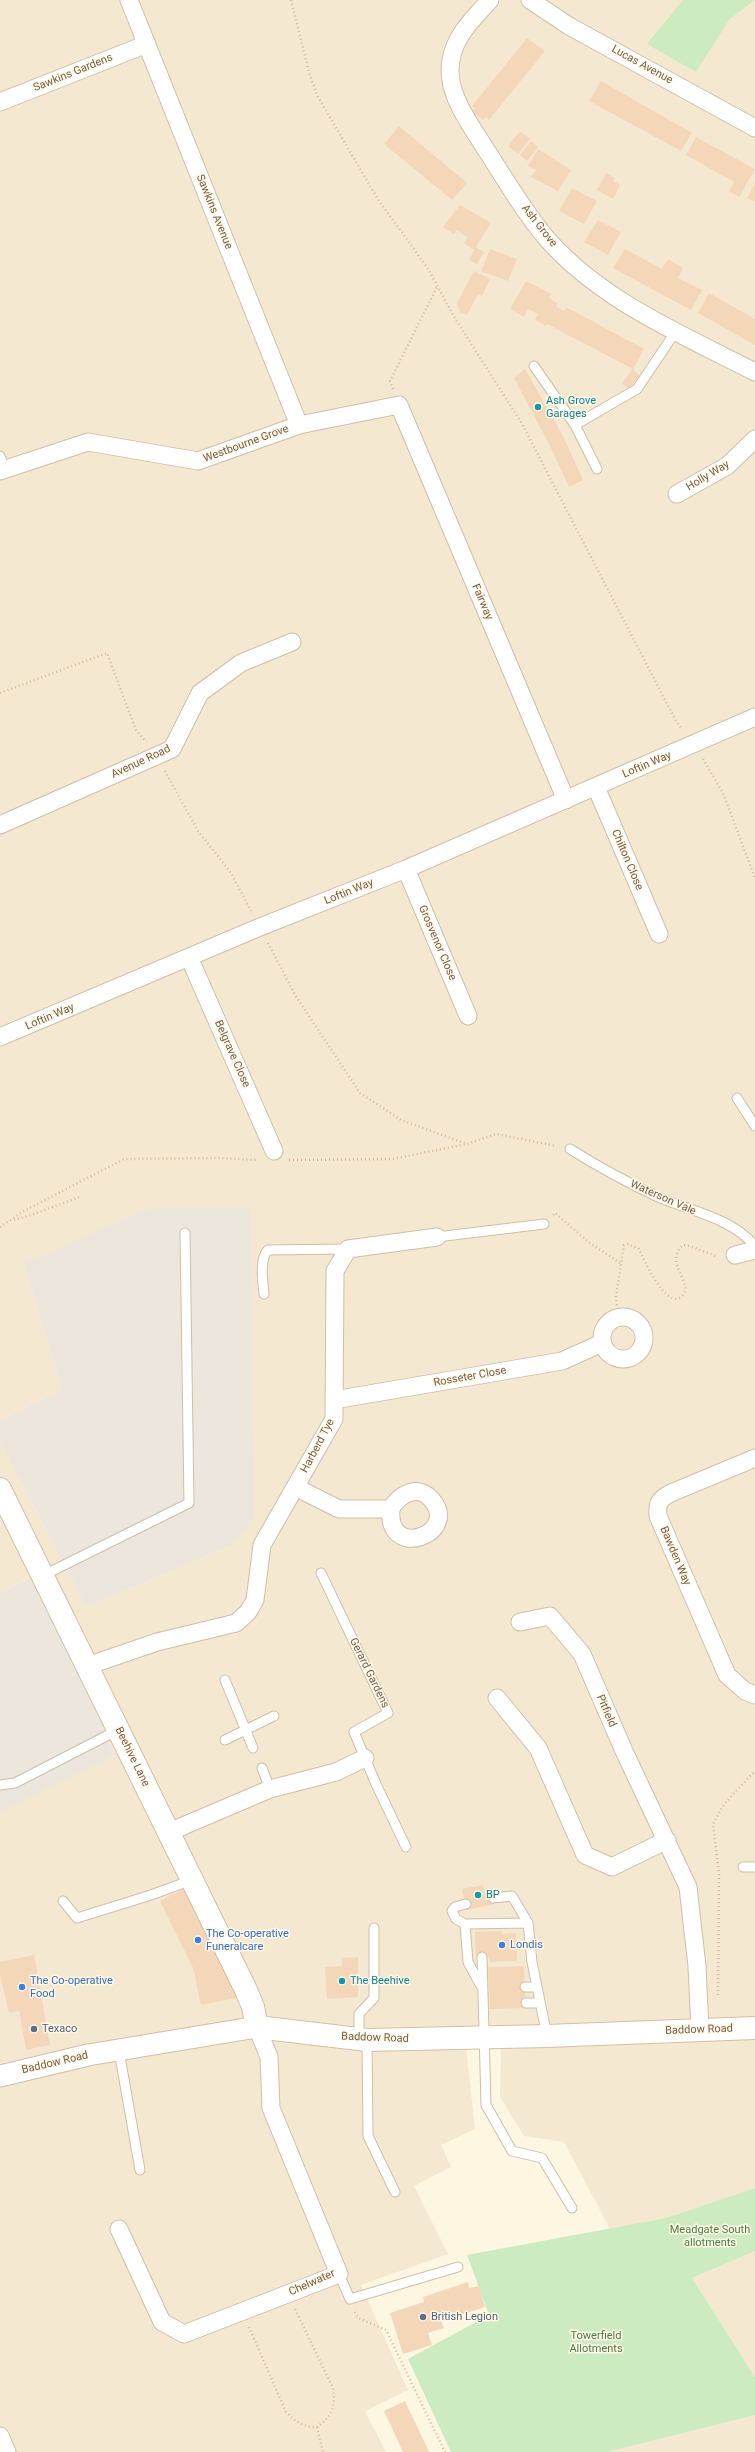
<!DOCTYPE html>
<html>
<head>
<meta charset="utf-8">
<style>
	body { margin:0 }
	canvas { display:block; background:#fdf6e1 }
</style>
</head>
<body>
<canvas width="755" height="2452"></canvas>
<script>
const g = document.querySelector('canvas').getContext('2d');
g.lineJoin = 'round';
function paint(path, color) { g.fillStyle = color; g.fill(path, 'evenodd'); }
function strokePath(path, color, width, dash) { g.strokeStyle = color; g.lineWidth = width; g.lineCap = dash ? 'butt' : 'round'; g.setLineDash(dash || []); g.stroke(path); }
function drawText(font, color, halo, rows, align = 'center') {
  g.font = font + ' Roboto,sans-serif'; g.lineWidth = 3; g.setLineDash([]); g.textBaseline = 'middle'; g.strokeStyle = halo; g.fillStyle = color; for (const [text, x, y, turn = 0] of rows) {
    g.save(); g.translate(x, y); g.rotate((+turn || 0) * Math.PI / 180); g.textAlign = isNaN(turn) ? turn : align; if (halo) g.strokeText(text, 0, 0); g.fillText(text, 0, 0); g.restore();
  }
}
paint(new Path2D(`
	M 0,0 L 710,0 L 729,20 L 755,0 L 755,2188 L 666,2218 L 610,2229 L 564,2142 L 524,2136 L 500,2097 L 501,2046 L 466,2047 L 475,2129 L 441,2145 L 451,2167 L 414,2186 L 448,2254 L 361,2285 L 408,2390 L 365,2411 L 386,2452 L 0,2452 L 0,1811 L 115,1755 L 32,1577 L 0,1592 L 0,1442 L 86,1607 L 230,1546 L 24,1264 L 62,1389 L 0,1420 Z
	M 755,2251 L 755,2377 L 692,2278 Z
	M 755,2415 L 755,2452 L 607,2452 Z`), '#f5e8d0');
paint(new Path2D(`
	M 250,1207 L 254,1516 L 230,1546 L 86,1607 L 0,1442 L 0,1420 L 62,1389 L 24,1264 L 148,1209 Z
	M 33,1577 L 115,1755 L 2,1811 L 0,1811 L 0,1592 Z`), '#ece6dd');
paint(new Path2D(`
	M 683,0 L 755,0 L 729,20 L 696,72 L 647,44 Z
	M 755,2188 L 755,2251 L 692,2278 L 755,2377 L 755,2415 L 607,2452 L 451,2452 L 408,2359 L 489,2315 L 467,2255 L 666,2218 Z`), '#ccebc0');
paint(new Path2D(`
	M 527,38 L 545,51 L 489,120 L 486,117 L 483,120 L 472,112 L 475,108 L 472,106 Z
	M 601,81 L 692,133 L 681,151 L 589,101 Z
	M 399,126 L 467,183 L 452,200 L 384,144 Z
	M 520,131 L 530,139 L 518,154 L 508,146 Z
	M 696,137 L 755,169 L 739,197 L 729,191 L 734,182 L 686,155 Z
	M 531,141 L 538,147 L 527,161 L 520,155 Z
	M 538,149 L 571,170 L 558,191 L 531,177 L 536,170 L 528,166 Z
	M 606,173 L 615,178 L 613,181 L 620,185 L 613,199 L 597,190 Z
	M 755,183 L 755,202 L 747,198 Z
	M 572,188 L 597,201 L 584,224 L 559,211 Z
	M 460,205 L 491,223 L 476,247 L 484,252 L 477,264 L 469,260 L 474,250 L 464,243 L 468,238 L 457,230 L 454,234 L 443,227 Z
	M 598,220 L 621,232 L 608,255 L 584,242 Z
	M 490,249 L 517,259 L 508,281 L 481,271 Z
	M 625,249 L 662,269 L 668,259 L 683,268 L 678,278 L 702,290 L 691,310 L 613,268 Z
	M 474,271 L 490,279 L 482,296 L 478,294 L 467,315 L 460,313 L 457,303 Z
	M 526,281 L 551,294 L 549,298 L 557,303 L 556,306 L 564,311 L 566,307 L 644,349 L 633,369 L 547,324 L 546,326 L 535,320 L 538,314 L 528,309 L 524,317 L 510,309 Z
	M 709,293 L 755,319 L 755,345 L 698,313 Z
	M 525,369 L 563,436 L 583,480 L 569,487 L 549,444 L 514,378 Z
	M 633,369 L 640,376 L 628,389 L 622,383 Z
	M 483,1885 L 484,1892 L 491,1891 L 494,1904 L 467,1910 L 462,1889 Z
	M 190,1886 L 228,1969 L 236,1998 L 201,2005 L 193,1968 L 160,1901 Z
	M 502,1931 L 502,1934 L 516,1933 L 517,1961 L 489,1962 L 489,1957 L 476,1957 L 475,1932 Z
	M 34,1955 L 50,2045 L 26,2050 L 19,2011 L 9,2013 L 0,1974 L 0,1962 Z
	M 358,1957 L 358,1997 L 327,1999 L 325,1967 L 342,1966 L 342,1958 Z
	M 524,1966 L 526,2008 L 490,2009 L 488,1967 Z
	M 468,2282 L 469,2288 L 479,2286 L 485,2307 L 441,2321 L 444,2328 L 428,2333 L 432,2345 L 403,2354 L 390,2313 L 424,2302 L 423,2297 Z
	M 405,2401 L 429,2452 L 403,2452 L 384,2411 Z`), '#f4d7b8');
const service = new Path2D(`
	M 534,366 L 575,425 L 637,389 L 676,331
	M 575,425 L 597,469
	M 0,456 L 5,469
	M 737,1098 L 755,1126
	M 570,1149 C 599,1167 628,1183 658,1197 C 690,1211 732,1218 755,1246
	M 437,1237 L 544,1224
	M 264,1294 C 263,1282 259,1259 268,1250 L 348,1249
	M 321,1573 L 388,1713 L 354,1732 L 376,1784 L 406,1847
	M 42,1576 L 189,1503 L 185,1233
	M 225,1680 L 253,1748
	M 225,1740 L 274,1716
	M 262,1768 L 270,1789
	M 0,1785 L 15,1783 L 118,1730
	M 743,1867 L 755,1867
	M 493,1898 L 512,1896 L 528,1923
	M 63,1901 L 77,1918 L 151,1895 L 192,1880
	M 465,1924 L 456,1919 L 452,1911 L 455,1907 L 466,1904
	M 482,1957 L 486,2105 L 512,2151 L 542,2158 L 572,2208
	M 481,1986 L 468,1962 L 465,1924 L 528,1923 L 532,1962 L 547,2036
	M 525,1987 L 537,1987
	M 526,2003 L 540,2003
	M 359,2039 L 359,2014 L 374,1998 L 374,1928
	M 367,2040 L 368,2136 L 395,2192
	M 119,2051 L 140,2170
	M 339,2274 L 350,2299 L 458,2267`);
const minor = new Path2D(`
	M 129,0 L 299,425
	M 490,0 C 474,18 455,35 451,60 C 445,91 468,121 483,145 C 504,177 523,211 548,240 C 602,301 683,335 755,372
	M 530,0 L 569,26 L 755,128
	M 0,102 L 147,44
	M 0,471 L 88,442 L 198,461 L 299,425 L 399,405 L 566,800
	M 677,494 L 727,466 L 755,439
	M 596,787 L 659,934
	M 0,825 L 172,749 L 200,693 L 241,663 L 292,642
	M 406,869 L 468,1016
	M 189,957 L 274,1151
	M 0,1037 L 260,927 L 406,869 L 755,717
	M 735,1255 L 755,1250
	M602 1338a21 21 0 1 1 42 0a21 21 0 1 1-42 0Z
	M 334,1400 L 562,1361 L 602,1343
	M 755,1458 L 671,1493 C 659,1499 657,1503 658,1516 L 727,1675 L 745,1691 L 755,1695
	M 295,1487 L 339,1509 L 391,1509 C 386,1562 462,1533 431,1499 C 418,1484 399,1494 391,1509
	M 520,1622 L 550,1616 L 582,1654 L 624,1751 L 688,1887 L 697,1966 L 700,2030
	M 87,1666 L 157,1642 L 236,1623 L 248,1612 L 255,1600 L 262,1545 L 334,1419 L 335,1271 L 348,1249 L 437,1237
	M 497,1698 L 538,1748 L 585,1855 L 612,1867 L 667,1840
	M 169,1832 L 270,1789 L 336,1772 L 365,1758
	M 119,2229 L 162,2322 L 184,2334 L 339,2274 L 271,2108 L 269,2057 L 257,2027
	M 0,2436 L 7,2452`);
const tertiary = new Path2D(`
	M 0,2076 L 88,2055 L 257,2027`);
const secondary = new Path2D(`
	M 0,1489 L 246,1990 L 253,2007 L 257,2027 L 367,2040 L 547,2036 L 755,2028`);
strokePath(service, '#cfbea8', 11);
strokePath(minor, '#cfbea8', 19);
strokePath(tertiary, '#cfbea8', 23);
strokePath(secondary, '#d2bfa5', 24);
strokePath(new Path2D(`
	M 291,0 L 310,76 L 318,97 L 379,201 L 427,267 L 456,320 L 521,422 L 676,721 L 682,729
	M 393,389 L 390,381 L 438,285
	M 0,693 L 107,653 L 136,730 L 146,742
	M 703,759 L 723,793 L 755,878
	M 165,771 L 198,831 L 231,873 L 251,911
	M 268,943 L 295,995 L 360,1093 L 401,1120 L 467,1144
	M 289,1160 L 392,1159 L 467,1144 L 496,1134 L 556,1146
	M 553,1215 L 555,1213 L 587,1241 L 620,1263
	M 14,1220 L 34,1214 L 82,1196
	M 0,1227 L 22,1212 L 124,1159 L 220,1158 L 258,1160
	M 618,1317 L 616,1297 L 624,1245 L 628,1244 L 639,1249 C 643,1258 666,1311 682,1296 C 695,1283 663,1264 683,1245 L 690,1246 L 718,1257
	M 718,1995 L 719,1873 L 713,1824 L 724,1804 L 755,1771
	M 355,2312 L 358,2318 L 386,2330 L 445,2452
	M 249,2327 L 286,2412 C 296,2422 303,2427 317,2427 C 332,2416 336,2407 333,2388 L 295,2309
	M 317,2427 L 323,2452`), '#d8ba9b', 2.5, [1, 3]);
strokePath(service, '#fff', 9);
strokePath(minor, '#fff', 17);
strokePath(tertiary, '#fff', 21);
strokePath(secondary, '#fff', 22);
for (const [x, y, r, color] of [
	[538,407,4,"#0f9aa8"],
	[478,1895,4,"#0f9aa8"],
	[198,1940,4,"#3f7fe0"],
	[502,1945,4,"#3f7fe0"],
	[342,1981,4,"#0f9aa8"],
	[22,1987,4,"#3f7fe0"],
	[34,2029,4,"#5c6f8a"],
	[423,2317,4,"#5c6f8a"]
]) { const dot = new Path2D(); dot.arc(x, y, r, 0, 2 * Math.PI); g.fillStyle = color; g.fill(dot); strokePath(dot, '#fff9e9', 1.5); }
drawText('11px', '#755d47', '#fff9e9', [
	["Lucas Avenue",642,65,29],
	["Sawkins Gardens",73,73,-22],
	["Sawkins Avenue",214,212,68],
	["Ash Grove",539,226,52],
	["Westbourne Grove",246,444,-20],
	["Holly Way",708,476,-31],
	["Fairway",482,602,67],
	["Avenue Road",141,762,-25],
	["Loftin Way",647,765,-23],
	["Chilton Close",627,860,67],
	["Loftin Way",349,892,-22],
	["Grosvenor Close",437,943,67],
	["Loftin Way",50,1017,-23],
	["Belgrave Close",232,1054,66],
	["Waterson Vale",663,1198,24],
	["Rosseter Close",470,1377,-10],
	["Harberd Tye",318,1446,-62],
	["Bawden Way",675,1556,67],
	["Gerard Gardens",369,1673,64],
	["Pitfield",606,1711,67],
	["Beehive Lane",132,1757,64],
	["Baddow Road",699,2030,-2],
	["Baddow Road",375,2038,2],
	["Baddow Road",55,2063,-13],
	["Chelwater",312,2283,-24]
]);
drawText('11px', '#0d838f', '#fff9e9', [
	["Ash Grove",546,401],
	["Garages",546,414],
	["BP",486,1895],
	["The Beehive",350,1981]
], 'left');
drawText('11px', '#366cbe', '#fff9e9', [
	["The Co-operative",206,1934],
	["Funeralcare",206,1947],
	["Londis",510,1945],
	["The Co-operative",30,1981],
	["Food",30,1994]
], 'left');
drawText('11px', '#4e5e75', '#fff9e9', [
	["Texaco",42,2029],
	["British Legion",431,2317]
], 'left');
drawText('11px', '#4a7c3f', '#fff9e9', [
	["Meadgate South",710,2230],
	["allotments",710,2243],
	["Towerfield",596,2336],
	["Allotments",596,2349]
]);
</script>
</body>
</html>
